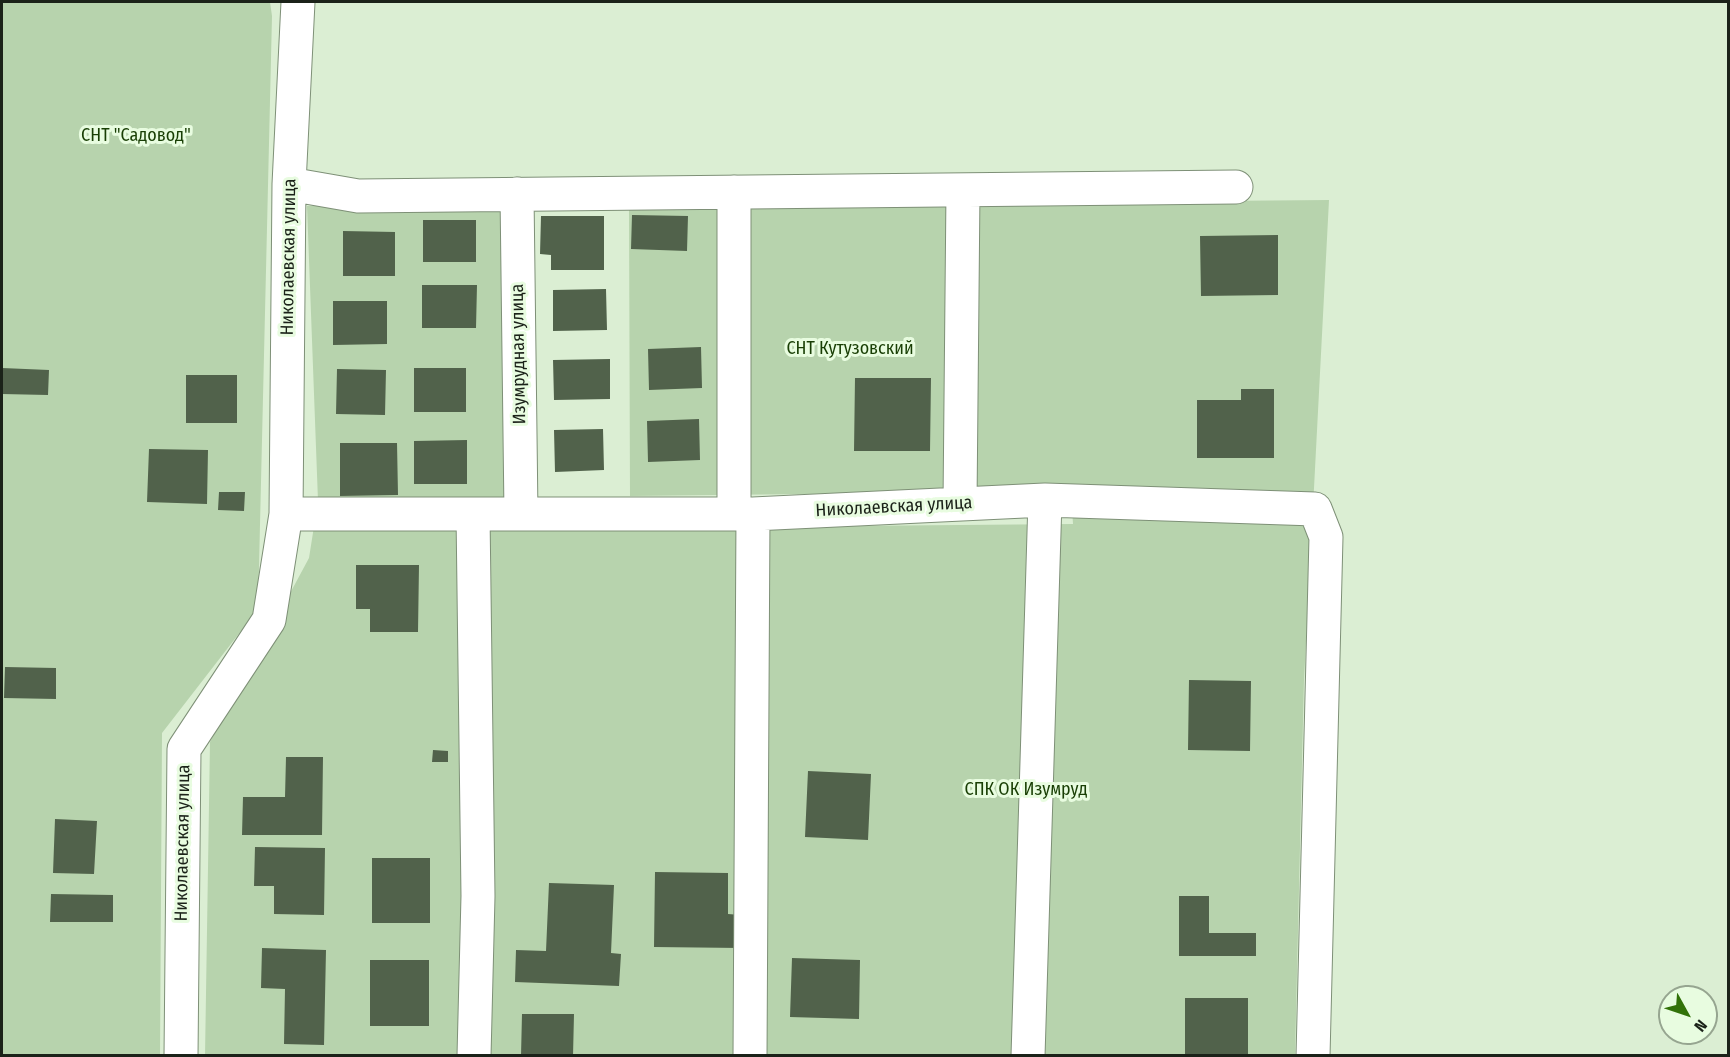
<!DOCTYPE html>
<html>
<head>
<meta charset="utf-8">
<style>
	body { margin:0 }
	#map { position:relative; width:1730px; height:1057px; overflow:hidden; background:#dbeed3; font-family:"Fira Sans Condensed",sans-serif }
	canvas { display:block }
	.frame { position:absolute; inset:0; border:3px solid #1b2219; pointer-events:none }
	.north { position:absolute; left:1658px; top:985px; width:60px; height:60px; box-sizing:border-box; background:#e8fce0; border:2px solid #96a590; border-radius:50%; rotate:130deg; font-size:16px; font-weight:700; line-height:24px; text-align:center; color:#1b2219 }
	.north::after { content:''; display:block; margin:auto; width:21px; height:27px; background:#327209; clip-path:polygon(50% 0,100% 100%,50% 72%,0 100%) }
</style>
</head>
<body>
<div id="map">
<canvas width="1730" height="1057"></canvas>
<div class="frame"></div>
<div class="north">N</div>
</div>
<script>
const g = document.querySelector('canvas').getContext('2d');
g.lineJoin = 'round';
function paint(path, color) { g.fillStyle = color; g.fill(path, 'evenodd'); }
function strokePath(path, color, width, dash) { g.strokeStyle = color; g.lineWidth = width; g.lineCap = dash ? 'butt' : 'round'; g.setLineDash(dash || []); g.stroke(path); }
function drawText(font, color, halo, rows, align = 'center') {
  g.font = font + ' "Fira Sans Condensed",sans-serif'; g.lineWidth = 6; g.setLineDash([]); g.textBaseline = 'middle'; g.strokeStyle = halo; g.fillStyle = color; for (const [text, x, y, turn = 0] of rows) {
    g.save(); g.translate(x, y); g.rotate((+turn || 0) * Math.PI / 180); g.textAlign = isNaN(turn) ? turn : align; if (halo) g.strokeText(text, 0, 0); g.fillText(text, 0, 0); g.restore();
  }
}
paint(new Path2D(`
	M 2,2 L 270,2 L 272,16 L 258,609 L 162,733 L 160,1055 L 2,1056 Z
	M 1329,200 L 1304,680 L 1295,1055 L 205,1056 L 210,742 L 309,558 L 318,501 L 307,206 L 505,204 L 508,529 L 1073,524 L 1071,491 L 630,496 L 629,206 Z`), '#b7d3ad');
paint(new Path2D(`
	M 632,215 L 688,216 L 687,251 L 631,249 Z
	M 541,216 L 604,216 L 604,270 L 551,270 L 551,255 L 540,254 Z
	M 423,220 L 476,220 L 476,262 L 423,262 Z
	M 343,231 L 395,232 L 395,276 L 343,276 Z
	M 1278,235 L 1278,295 L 1201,296 L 1200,236 Z
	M 422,285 L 477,285 L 476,328 L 422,328 Z
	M 606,289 L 607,330 L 553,331 L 553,290 Z
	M 333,301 L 387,301 L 387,344 L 333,345 Z
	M 701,347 L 702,388 L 649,390 L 648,349 Z
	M 610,359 L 610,399 L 554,400 L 553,360 Z
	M 2,368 L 49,370 L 48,395 L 2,394 Z
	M 414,368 L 466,368 L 466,412 L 414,412 Z
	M 337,369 L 386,370 L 385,415 L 336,414 Z
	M 186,375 L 237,375 L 237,423 L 186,423 Z
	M 855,378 L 931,378 L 930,451 L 854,451 Z
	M 1241,389 L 1274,389 L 1274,458 L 1197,458 L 1197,400 L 1241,400 Z
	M 699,419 L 700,460 L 648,462 L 647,421 Z
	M 603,429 L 604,470 L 555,472 L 554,430 Z
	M 467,440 L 467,484 L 414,484 L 414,441 Z
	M 340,443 L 397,443 L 398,495 L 340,496 Z
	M 149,449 L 208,450 L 207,504 L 147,502 Z
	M 219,492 L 245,492 L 244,511 L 218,510 Z
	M 356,565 L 419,565 L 418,632 L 370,632 L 370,609 L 356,609 Z
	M 5,667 L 56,668 L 56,699 L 4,698 Z
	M 1189,680 L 1251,681 L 1250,751 L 1188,750 Z
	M 433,750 L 448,751 L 448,762 L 432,762 Z
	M 286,757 L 323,757 L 322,835 L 242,835 L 243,797 L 285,797 Z
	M 808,771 L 871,774 L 868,840 L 805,837 Z
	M 55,819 L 97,821 L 94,874 L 53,873 Z
	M 255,847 L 325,848 L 324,915 L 274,914 L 274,886 L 254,886 Z
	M 372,858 L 430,858 L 430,923 L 372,923 Z
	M 655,872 L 728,873 L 728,914 L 741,915 L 741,948 L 654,947 Z
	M 549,883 L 614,885 L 611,953 L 621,954 L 619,986 L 515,982 L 516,950 L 546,951 Z
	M 51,894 L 113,895 L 113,922 L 50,922 Z
	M 1179,896 L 1209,896 L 1209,933 L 1256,933 L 1256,956 L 1179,956 Z
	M 262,948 L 326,950 L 324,1045 L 284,1044 L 285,989 L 261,988 Z
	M 792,958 L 860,960 L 859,1019 L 790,1017 Z
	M 370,960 L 429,960 L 429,1026 L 370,1026 Z
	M 1185,998 L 1248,998 L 1248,1056 L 1185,1056 Z
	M 522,1014 L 574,1014 L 573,1056 L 521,1056 Z`), '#51624b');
const minor = new Path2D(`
	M 298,2 L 289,184 L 286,514 L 753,514 L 1045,500 L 1315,509 L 1326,537 L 1313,1056
	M 289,184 L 358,196 L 1236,187
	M 517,194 L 521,514
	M 960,504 L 963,190
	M 473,514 L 478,896 L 474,1056
	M 734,514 L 734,192
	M 181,1056 L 184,749 L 269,620 L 286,514
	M 750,1056 L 753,514
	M 1028,1056 L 1045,500`);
strokePath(minor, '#7e9077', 35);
strokePath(minor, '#fff', 33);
drawText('18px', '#183e04', '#e8fce0', [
	["СНТ \"Садовод\"",136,136],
	["СНТ Кутузовский",850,349],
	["СПК ОК Изумруд",1026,790]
]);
drawText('18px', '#1b2219', '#e8fce0', [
	["Николаевская улица",289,257,-89],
	["Изумрудная улица",519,354,-91],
	["Николаевская улица",894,507,-3],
	["Николаевская улица",183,843,-89]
]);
</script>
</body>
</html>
